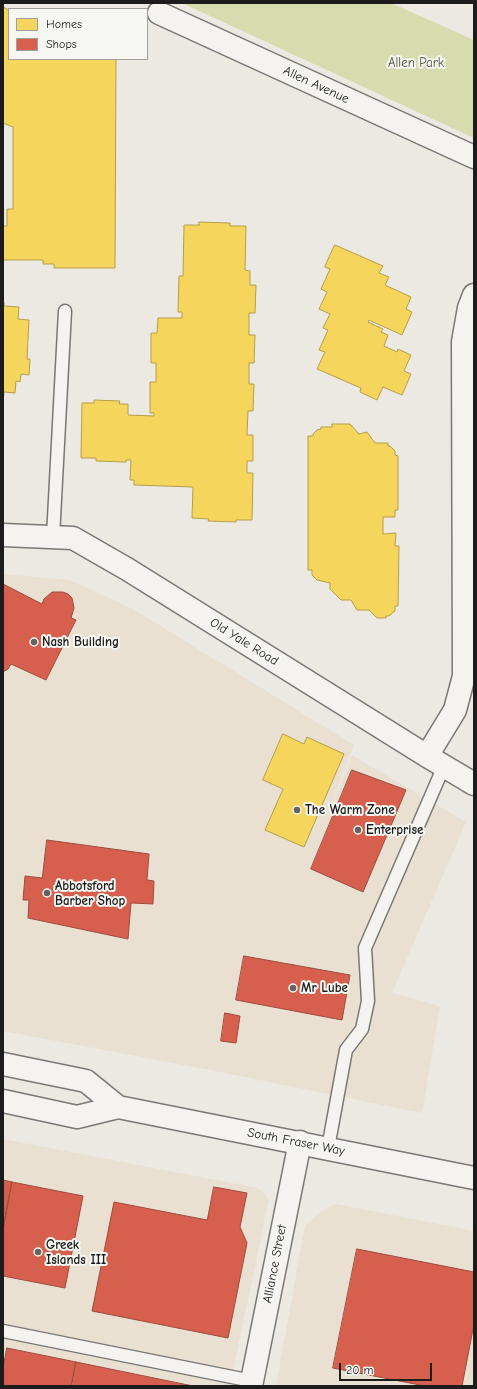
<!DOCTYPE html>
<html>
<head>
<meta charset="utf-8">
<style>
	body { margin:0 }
	#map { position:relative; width:477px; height:1389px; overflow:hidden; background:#ece8e2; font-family:"Comic Neue",sans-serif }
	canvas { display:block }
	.frame { position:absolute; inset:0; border:4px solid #1c1c1c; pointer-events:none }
	.legend { position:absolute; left:8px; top:8px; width:140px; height:52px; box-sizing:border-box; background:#f6f6f2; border:1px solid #9f9f9c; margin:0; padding:5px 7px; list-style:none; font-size:12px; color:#1c1c1c }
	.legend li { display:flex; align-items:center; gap:8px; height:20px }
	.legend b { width:20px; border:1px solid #9f9f9c }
	.scale { position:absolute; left:339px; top:1363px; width:93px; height:18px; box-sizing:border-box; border:2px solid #1c1c1c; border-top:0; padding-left:5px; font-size:12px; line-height:14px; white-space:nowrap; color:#1c1c1c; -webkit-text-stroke:3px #f6f6f2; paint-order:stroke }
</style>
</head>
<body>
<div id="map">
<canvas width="477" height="1389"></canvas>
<div class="frame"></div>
<ul class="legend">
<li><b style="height:11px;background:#f6d55c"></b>Homes</li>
<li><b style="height:11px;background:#d6604d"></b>Shops</li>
</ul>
<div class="scale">20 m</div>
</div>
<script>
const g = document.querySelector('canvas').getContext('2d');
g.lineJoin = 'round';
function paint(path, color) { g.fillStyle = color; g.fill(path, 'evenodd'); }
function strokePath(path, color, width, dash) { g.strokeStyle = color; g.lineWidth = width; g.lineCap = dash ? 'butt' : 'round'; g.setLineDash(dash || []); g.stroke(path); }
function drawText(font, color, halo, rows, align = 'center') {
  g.font = font + ' "Comic Neue",sans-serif'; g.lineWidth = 4; g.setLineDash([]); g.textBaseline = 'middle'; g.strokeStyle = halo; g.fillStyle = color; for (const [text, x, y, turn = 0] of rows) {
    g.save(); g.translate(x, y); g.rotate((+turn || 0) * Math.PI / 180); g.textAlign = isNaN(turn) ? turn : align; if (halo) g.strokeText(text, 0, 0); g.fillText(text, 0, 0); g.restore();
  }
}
paint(new Path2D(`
	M 3,574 L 70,580 L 133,609 L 354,745 L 323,827 L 352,755 L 466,822 L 392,993 L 440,1006 L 422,1113 L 210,1070 L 3,1031 Z
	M 3,1139 L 258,1188 L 269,1199 L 230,1386 L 3,1386 Z
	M 336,1204 L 474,1231 L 474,1386 L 276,1386 L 305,1226 L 321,1211 Z`), '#eae0d2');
paint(new Path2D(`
	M 182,3 L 391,3 L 474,40 L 474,138 Z`), '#d7dcaf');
const homes = new Path2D(`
	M 3,7 L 9,10 L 9,59 L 116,59 L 115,268 L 54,268 L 54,264 L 43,264 L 43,260 L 3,260 L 3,226 L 7,226 L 7,209 L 13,209 L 13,127 L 3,123 Z
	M 199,222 L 230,223 L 230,226 L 246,226 L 245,270 L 250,271 L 250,285 L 256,285 L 255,313 L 249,313 L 249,335 L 255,335 L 254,363 L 249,363 L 249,384 L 254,384 L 253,411 L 248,411 L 247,435 L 253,435 L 253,461 L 247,461 L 247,473 L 253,473 L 252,520 L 236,520 L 236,522 L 208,521 L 209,519 L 192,518 L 193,487 L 134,485 L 134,480 L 130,480 L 131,460 L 126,460 L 126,462 L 96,461 L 96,458 L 81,458 L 82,403 L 94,403 L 94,400 L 120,401 L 119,404 L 128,404 L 128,415 L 154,416 L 154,413 L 150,413 L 150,382 L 156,382 L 156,363 L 151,363 L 151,333 L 157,333 L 158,318 L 182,318 L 182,312 L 178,312 L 179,276 L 183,276 L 184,225 L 199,225 Z
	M 335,245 L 383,266 L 379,273 L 389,277 L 385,285 L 411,297 L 406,309 L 412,312 L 402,335 L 369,320 L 368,322 L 383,329 L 381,332 L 388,335 L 384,346 L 397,352 L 398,349 L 411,355 L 404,371 L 411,374 L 402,395 L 383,387 L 377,400 L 360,392 L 361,388 L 317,369 L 325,352 L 319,350 L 328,330 L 323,328 L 330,314 L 319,309 L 327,292 L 321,289 L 330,269 L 325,267 Z
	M 3,302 L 4,302 L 4,306 L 19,307 L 18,319 L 29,320 L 27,359 L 30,359 L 29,375 L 21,374 L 20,382 L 16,381 L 15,393 L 4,392 L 3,403 Z
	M 332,424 L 350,424 L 359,434 L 367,432 L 375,443 L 388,443 L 388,446 L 390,446 L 395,451 L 395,455 L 398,456 L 398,510 L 395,510 L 395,517 L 383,517 L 383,534 L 396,533 L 395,546 L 399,546 L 398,606 L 395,606 L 395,611 L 389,616 L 386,616 L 386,618 L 377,618 L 369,610 L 357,610 L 351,600 L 341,600 L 330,589 L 330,583 L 317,580 L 312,575 L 312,570 L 308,570 L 308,436 L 313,436 L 313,434 L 317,430 L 321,429 L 321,427 L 332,427 Z
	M 283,734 L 304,744 L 307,737 L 344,754 L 304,847 L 265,830 L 283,789 L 263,780 Z`);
paint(homes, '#f6d55c');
strokePath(homes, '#b59e49', 1);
const shops = new Path2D(`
	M 3,584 L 42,604 L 44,599 L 52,592 L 63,592 L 68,594 L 72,598 L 74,608 L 71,618 L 76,620 L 46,680 L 11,664 L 8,669 L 3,672 Z
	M 352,770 L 406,790 L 363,892 L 311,869 Z
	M 47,840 L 149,854 L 147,880 L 154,881 L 153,904 L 131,903 L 128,939 L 28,918 L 29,900 L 23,900 L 25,876 L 42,878 Z
	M 244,956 L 350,975 L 342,1020 L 236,1000 Z
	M 225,1013 L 240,1016 L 236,1043 L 221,1041 Z
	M 3,1180 L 12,1182 L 3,1229 Z
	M 12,1182 L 83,1196 L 65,1288 L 3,1276 L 3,1229 Z
	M 214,1187 L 247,1193 L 240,1227 L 247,1243 L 228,1338 L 92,1311 L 114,1202 L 207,1220 Z
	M 357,1249 L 474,1272 L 474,1324 L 462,1386 L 425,1386 L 333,1368 Z
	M 7,1348 L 76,1362 L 71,1386 L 3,1386 L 3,1369 Z
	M 76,1362 L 193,1386 L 72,1386 Z`);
paint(shops, '#d6604d');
strokePath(shops, '#9e4c3e', 1);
const lane = new Path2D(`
	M 53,537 L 65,311
	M 328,1148 L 346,1050 L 362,1029 L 368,1001 L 365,948 L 444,766
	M 3,1331 L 252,1381`);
const street = new Path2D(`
	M 159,13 L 474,157
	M 3,535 L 73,538 L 127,569 L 427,756 L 474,784
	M 427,756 L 455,710 L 464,676 L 463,342 L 469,308 L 474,295
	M 251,1386 L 300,1142`);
const secondary = new Path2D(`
	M 3,1064 L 86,1081 L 118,1107
	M 3,1101 L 77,1117 L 118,1107 L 474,1178`);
strokePath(lane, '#7a7875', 15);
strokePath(street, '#7a7875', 25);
strokePath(secondary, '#7a7875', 25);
strokePath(lane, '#f4f3f0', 12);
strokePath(street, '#f4f3f0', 22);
strokePath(secondary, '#f4f3f0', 22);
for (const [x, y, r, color] of [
	[34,642,4,"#656361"],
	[297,810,4,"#656361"],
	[358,830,4,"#656361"],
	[47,893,4,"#656361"],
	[293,988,4,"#656361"],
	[38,1252,4,"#656361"]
]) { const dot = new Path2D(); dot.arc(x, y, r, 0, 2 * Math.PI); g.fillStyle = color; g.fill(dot); strokePath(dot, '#f6f6f2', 1.5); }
drawText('13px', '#4f533c', '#f6f6f2', [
	["Allen Park",416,63]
]);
drawText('13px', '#1c1c1c', '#f6f6f2', [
	["Allen Avenue",316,85,25],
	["Old Yale Road",244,642,32],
	["South Fraser Way",296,1142,11],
	["Alliance Street",275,1264,-79]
]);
drawText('bold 13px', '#1c1c1c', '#f6f6f2', [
	["Nash Building",42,642],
	["The Warm Zone",305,810],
	["Enterprise",366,830],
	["Abbotsford",55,886],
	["Barber Shop",55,901],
	["Mr Lube",301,988],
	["Greek",46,1245],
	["Islands III",46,1260]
], 'left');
</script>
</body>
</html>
